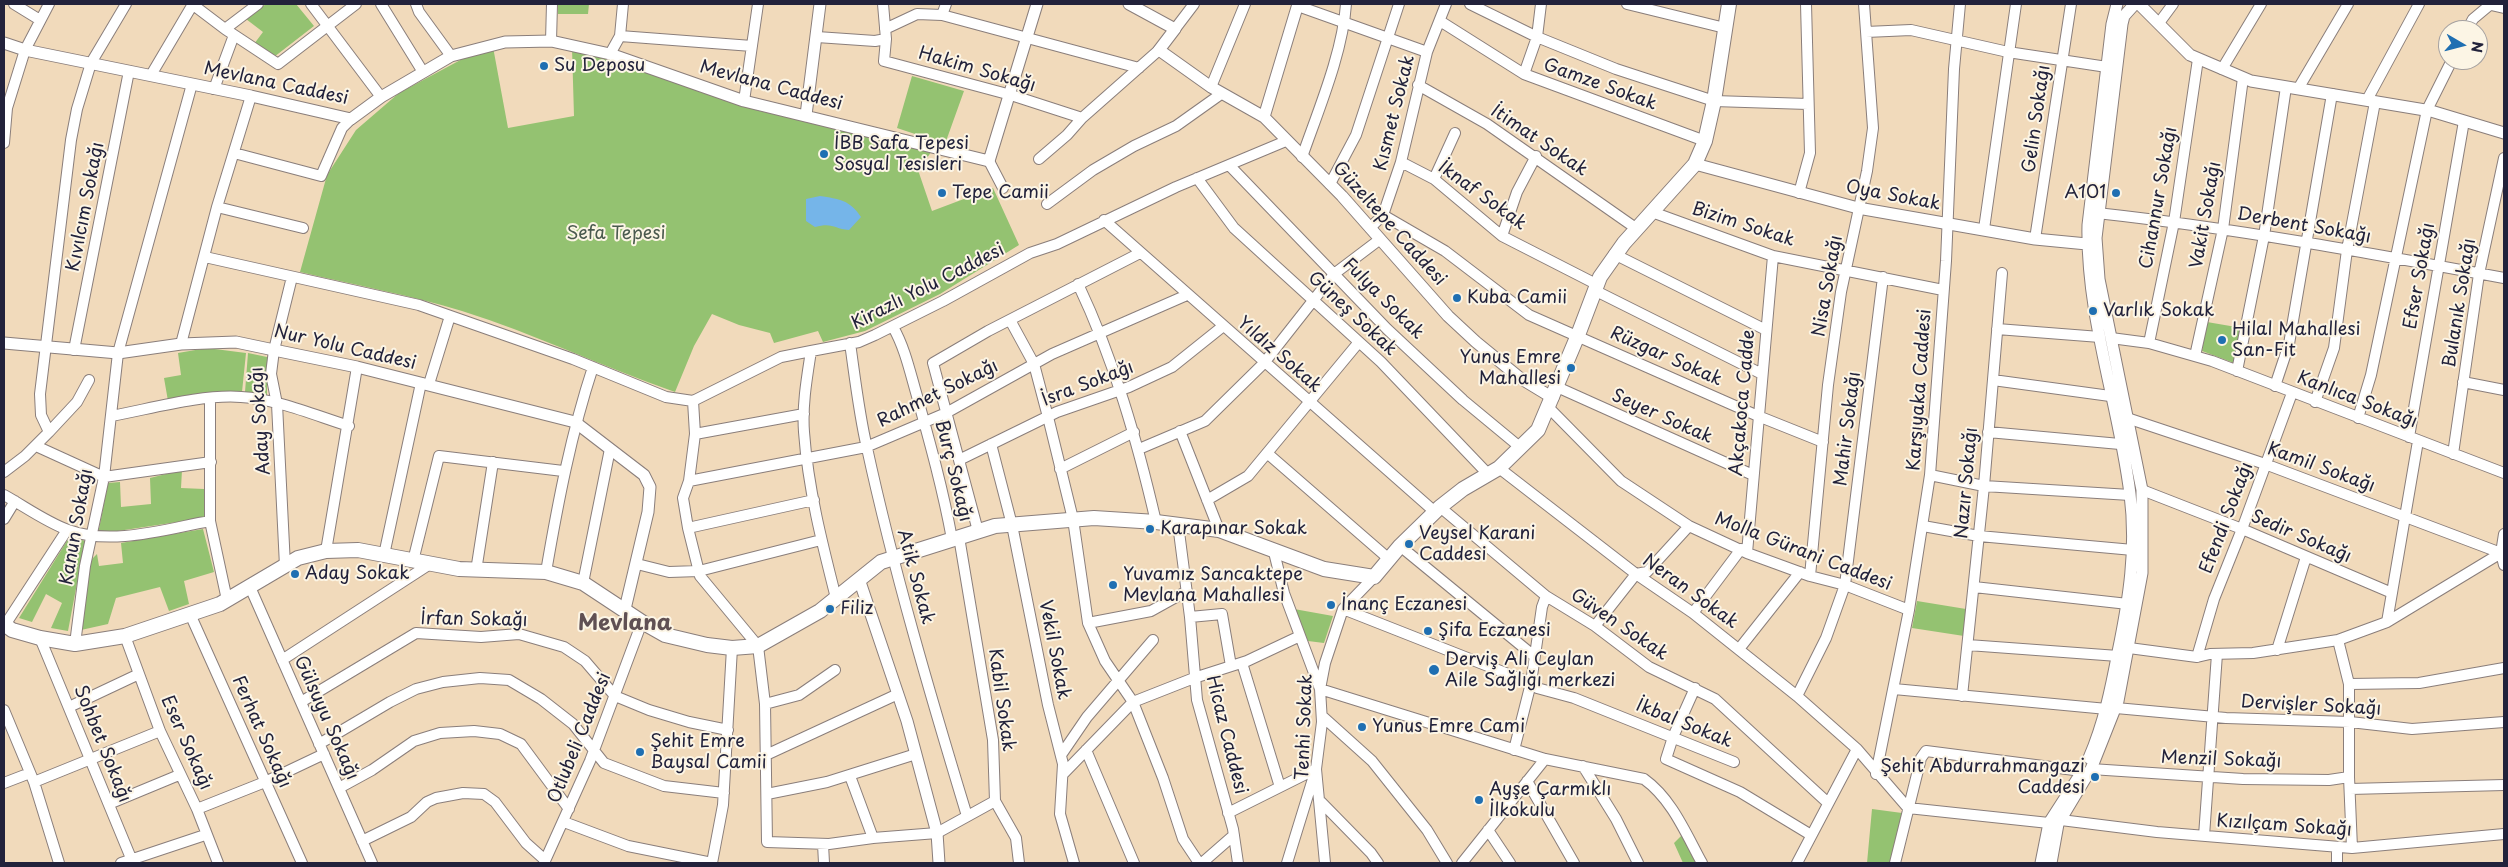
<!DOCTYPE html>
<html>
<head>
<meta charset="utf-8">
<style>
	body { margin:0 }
	#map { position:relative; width:2508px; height:867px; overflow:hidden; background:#f1dabb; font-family:"Playpen Sans",sans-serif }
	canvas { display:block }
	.frame { position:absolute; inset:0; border:5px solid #22223b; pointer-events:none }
	.north { position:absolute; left:2438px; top:20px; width:50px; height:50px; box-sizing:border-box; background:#fcf5e5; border:1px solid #a5a1a1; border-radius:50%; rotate:98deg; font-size:14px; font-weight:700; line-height:20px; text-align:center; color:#22223b }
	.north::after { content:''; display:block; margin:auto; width:18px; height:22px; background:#1f6fb2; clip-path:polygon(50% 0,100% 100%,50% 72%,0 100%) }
</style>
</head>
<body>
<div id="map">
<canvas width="2508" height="867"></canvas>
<div class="frame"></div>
<div class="north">N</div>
</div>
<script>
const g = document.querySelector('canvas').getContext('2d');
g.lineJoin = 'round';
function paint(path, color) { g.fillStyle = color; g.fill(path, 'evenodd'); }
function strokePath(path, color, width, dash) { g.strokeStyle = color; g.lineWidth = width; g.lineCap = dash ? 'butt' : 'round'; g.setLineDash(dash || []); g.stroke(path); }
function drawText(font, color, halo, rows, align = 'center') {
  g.font = font + ' "Playpen Sans",sans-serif'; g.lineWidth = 4; g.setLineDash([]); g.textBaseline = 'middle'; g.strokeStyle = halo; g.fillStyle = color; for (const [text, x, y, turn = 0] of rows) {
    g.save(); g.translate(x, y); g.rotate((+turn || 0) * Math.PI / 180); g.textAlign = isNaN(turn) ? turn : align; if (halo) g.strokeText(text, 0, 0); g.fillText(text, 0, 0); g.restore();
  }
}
paint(new Path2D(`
	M 266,4 L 296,4 L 314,26 L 274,57 L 254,44 L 263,32 L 246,19 Z
	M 558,4 L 589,4 L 588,14 L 558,14 Z
	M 493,47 L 508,128 L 574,116 L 572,48 L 760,111 L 932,151 L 918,170 L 932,211 L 993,188 L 1019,245 L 940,294 L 865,331 L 823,342 L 818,331 L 774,343 L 770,333 L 739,325 L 712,314 L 694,346 L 675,392 C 603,367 535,334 462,311 C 410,295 354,285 300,272 L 327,175 L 356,130 L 399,93 L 466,57 Z
	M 912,76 L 964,91 L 945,144 L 897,128 Z
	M 2207,322 L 2242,328 L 2234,363 L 2202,351 Z
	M 207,348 L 246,353 L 242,392 L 213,393 L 168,401 L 164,378 L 181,375 L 178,353 Z
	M 248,353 L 267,357 L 267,396 L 245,392 Z
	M 182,470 L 181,488 L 204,489 L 204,518 L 98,534 L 108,483 L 120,482 L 121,507 L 151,504 L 150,478 Z
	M 203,529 L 214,572 L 184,581 L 189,604 L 169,611 L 160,587 L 116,598 L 108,624 L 81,630 L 89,562 L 97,554 L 99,566 L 123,563 L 121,543 Z
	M 70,536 L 85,541 L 68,631 L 51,628 L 62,603 L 46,594 L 32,622 L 19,618 Z
	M 1917,601 L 1966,609 L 1964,636 L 1912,628 Z
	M 1294,609 L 1333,616 L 1324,643 L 1308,641 Z
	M 1872,809 L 1902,813 L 1892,863 L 1867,863 Z
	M 1683,834 L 1700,863 L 1683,863 L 1674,843 Z`), '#94c271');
paint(new Path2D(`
	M 820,196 C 839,199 850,200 861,217 L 849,230 C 834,229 833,222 815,227 L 806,221 L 806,199 Z`), '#75b5e9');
const minor = new Path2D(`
	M 14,4 L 40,20
	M 192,4 L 225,29 L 258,4
	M 311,4 L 381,97
	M 381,4 L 423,72
	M 416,4 L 419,12 L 451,56
	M 883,4 L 886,39 L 884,61 L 1011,95 L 1082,118
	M 1470,4 L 1537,37 L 1616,69 L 1714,101 L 1808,104
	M 1541,4 L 1537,37 L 1524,74 L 1705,141
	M 1627,4 L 1725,28
	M 2491,5 L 2504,8
	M 1298,6 L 1427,52
	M 942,15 L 946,4
	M 1440,21 L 1524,74
	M 2159,23 L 2173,4
	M 225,29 L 278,64 L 356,4
	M 885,29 L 917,14 L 942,15 L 1139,68
	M 1175,29 L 1194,4
	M 2467,30 L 2473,19 L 2491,4
	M 1866,32 L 1911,30 L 2008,52 L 2107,67
	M 620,36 L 752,46
	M 817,37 L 875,41 L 886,39
	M 551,41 L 552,4
	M 610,54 L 620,36 L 623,4
	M 2222,69 L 2261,4
	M 151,75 L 193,4
	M 1418,85 L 1487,124 L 1637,229
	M 1211,87 L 1245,4
	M 214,89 L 234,35
	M 2298,89 L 2348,4
	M 2367,100 L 2419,4
	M 744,101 L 758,4
	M 4,143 L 7,108 L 25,50 L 49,4
	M 234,153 L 321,176 L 342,128 L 351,119
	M 1302,157 C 1318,111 1343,52 1346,4
	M 1039,159 L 1067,135 L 1082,118 L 1159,50
	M 989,161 L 1003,188
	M 1401,162 L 1434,179 L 1502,236 L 1596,284
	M 1229,165 L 1387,329 L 1463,400 L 1521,448
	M 1197,178 L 1234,228 L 1381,362 L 1487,473
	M 1434,179 L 1455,133
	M 1330,184 L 1356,135 L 1399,4
	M 1799,193 L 1810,153 L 1806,4
	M 1047,204 L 1093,170 L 1134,146 L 1176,126 L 1221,94
	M 217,207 L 303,228
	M 1652,212 L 1773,256 L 1943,290
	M 2097,213 C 2234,228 2369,253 2504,278
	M 1383,215 L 1445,251 L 1529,315 L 1758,416 L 1823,442
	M 1104,220 L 1435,512
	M 1370,228 L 1383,215 L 1401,162 L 1427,52 L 1446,4
	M 1984,229 L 2016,4
	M 1502,236 L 1517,192 L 1536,156
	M 2035,239 L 2071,4
	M 1614,254 L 1766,330
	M 205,257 L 419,305 L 573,359 L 666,397 L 693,401 L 781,357 L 811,351
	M 1078,284 C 1114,360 1137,440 1156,522
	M 1594,290 L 1762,374
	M 1010,320 L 1034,364 L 1048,417 L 1073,519 L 1088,623 L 1105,661 L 1133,702 L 1163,778 L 1183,839 L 1199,863
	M 893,327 C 905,348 910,372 917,396 C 930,443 943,490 952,539
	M 1997,329 L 2100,337
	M 2111,338 L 2149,343 L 2212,361 L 2504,473
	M 850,343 C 855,378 859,414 867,448 C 894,572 930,694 967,816
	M 2149,343 L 2174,222 L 2198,59
	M 181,344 L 217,207 L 251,96
	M 74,350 L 129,71
	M 2195,356 L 2223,229 L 2243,78
	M 2237,371 L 2264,236 L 2286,87
	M 1993,380 L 2110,396
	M 2463,382 L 2504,390
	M 429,384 L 450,316
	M 2275,386 L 2289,344 L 2332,94
	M 1557,387 L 1753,475
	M 210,398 L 210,521 L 227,600
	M 693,401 L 695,434 L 689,481 L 683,498 L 688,528 L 700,576 L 758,646 L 765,704 L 767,842 L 829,844 L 873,838 L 937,833 L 995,801
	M 2315,402 L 2334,348 L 2347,250 L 2375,102
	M 1549,408 L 1621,481 L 1689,526 L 1747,553 L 1810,576 L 1845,585 L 1909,610
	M 111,416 C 150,409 202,394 241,397 C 277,399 314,415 349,426
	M 2127,418 L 2265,464 L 2501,553 L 2504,565
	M 2358,418 L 2371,375 L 2427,110 L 2452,60
	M 1180,431 L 1219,530
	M 49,432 L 77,402 L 89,380
	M 1988,432 L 2120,444
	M 695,434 L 804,414
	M 2409,437 L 2464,121
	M 991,444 L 1012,525 L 1048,705 L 1063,764 L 1060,814 L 1074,863
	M 36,446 L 104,477 L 211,462
	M 1139,449 L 1205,421 L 1264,363 L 1334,274 L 1379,240
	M 1267,453 L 1389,559
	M 2453,454 L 2479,274 L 2504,158
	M 959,460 L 1057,412 L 1129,387 L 1172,367 L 1222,327
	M 1499,468 L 1636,574 L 1693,613 L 1797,696 L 1857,749 L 1908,808
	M 1060,469 L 1134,432
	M 4,472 L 25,456 L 49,432 L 41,415 L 40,394 L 71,140 L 77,109 L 91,63 L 126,4
	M 1930,475 L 1984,486 L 2130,495
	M 689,481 L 866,447 L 946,413 L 1052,354 L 1187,295
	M 2142,490 L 2242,529 L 2392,593
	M 4,495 C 24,506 46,522 68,530 C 112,546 165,529 210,521
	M 1207,500 L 1248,476 L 1359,342
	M 1440,507 L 1546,596 L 1595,626 L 1649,667 L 1715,699 L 1828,803
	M 4,519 L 15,501
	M 1178,524 L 1190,617 L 1197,700 L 1233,829 L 1238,863
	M 1923,526 L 1979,536 L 2133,550
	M 688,528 L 814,500
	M 978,531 L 933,363 L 988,331 L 1140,253
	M 959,537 L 993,740 L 995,801 L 1016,838 L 1019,863
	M 1400,546 L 1534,656
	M 326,551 L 357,367
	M 1274,552 L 1284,593 L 1320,689 L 1545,759 L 1644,779 C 1672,799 1686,834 1702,863
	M 1747,553 L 1773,256
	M 384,555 L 421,383
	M 413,561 L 439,456 L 563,471
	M 637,564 L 669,572 L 699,571 L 821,540
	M 285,566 L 277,404 L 271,374 L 274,350 L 292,277
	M 476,571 L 493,462
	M 546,572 C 558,502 571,434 593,367
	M 1810,576 L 1828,385 L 1841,292 L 1867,171 L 1873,128 L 1864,4
	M 583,583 L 610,449
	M 250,587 L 372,863
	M 1974,587 L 2128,604
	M 836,598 C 822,543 808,488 804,432 C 802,405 807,377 811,351 L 859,342 L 875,335 L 943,301 L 1030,253 L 1057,244 L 1176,187 L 1286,141
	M 1343,609 L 1531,683 L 1537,688 L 1574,698 L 1734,762
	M 1693,613 L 1741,549
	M 190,614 L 302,863
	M 1190,617 L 1222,614 L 1231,666
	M 2387,622 L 2418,441
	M 1088,623 L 1151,611 L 1187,591
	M 5,625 L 67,530
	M 1595,626 L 1636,574 L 1647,572 L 1689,526
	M 125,636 L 160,731 L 197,809 L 218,863
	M 40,638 L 133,863
	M 2338,640 L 2349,684 L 2349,777 L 2352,848
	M 75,644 L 85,566 L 104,477 L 118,353 L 192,84
	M 1968,645 L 2118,656
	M 2129,648 L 2197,657 L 2210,654 L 2253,653 L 2338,640 L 2387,622 L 2501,553 L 2504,534
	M 1739,649 L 1800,572
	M 2277,650 L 2306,557
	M 2197,657 L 2214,599 L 2242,529 L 2292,393
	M 282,660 L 430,564
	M 1242,663 L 1280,787
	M 2349,684 L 2419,683 L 2504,668
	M 1695,688 L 1673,737 L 1666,759 L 1740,792 L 1811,835
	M 1894,689 L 2107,709
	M 1797,696 L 1826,638 L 1845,585 L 1883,277
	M 1962,696 L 1984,486 L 2002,273
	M 301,702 L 416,633 L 481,637 L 519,634 L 564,647 L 585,661 L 615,696 L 649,710 L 689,722 L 728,730
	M 765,704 L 799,695 L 835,670
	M 69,707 L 139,674
	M 2116,708 L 2226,718 L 2350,722 L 2412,729 L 2504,722
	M 4,710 L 34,782 L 59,863
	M 1322,716 L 1372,761 L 1427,830 L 1447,863
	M 319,744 L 390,702 L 416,689 L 443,682 L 480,678 L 509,680 L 541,699 L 573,724 L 604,763 L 664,786 L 724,793
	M 1086,750 L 1134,863
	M 1514,750 L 1531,683 L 1542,607 L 1546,596
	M 766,755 L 898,694
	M 1061,755 L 1087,717 L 1153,640
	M 1583,766 L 1616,819 L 1638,863
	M 2091,769 L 2243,779 L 2329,780 L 2349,777
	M 1063,774 L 1133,702 L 1194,678 L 1247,661 L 1300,636
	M 1876,774 L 1909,610 L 1930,475 L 1946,261 L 1954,69 L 1960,4
	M 850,776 L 873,838
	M 1527,781 L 1574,863
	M 34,782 L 160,731
	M 4,783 L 30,773
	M 339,788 L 372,770 L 414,741 L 440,733 L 474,731 L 500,734 L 521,744 L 569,809
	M 2350,789 L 2504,785
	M 767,794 L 827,782 L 916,754
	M 1321,802 L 1371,853 L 1378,863
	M 109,804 L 179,775
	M 1908,808 L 2049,823
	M 197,809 L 265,782 L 324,754
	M 1228,813 L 1316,769 L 1287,863
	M 2061,820 L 2157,832 L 2352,848 L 2504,834
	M 564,822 L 628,846 L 712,863
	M 1488,830 L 1510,863
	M 2204,836 L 2217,654
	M 362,841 L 411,817 L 427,802 L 436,798 L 463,793 L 484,794 L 495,802 L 526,843 L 545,860
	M 823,844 L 824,863
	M 121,863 L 205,835
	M 544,863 L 590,761 L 642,622
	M 712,863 L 723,805 L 732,648
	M 1202,863 L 1234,835
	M 1325,863 L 1316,769 L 1322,722 L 1320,689 L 1325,663 L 1343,609 L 1374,577
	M 1462,863 L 1545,759
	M 1797,863 L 1857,749
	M 1895,863 L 1921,758 L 1926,751 L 2082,771
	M 2337,863 L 2337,847`);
const tertiary = new Path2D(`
	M 1129,4 L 1175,29 L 1159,50 L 1211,87 L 1264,117 L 1342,196 L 1448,316 L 1476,342 L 1520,378 L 1553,398
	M 2139,4 L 2190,55 L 2251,81 L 2431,111 L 2504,133
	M 4,43 L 25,50 L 251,96 L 351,119 L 381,97 L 451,56 L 505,42 L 551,41 L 610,54 L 744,101 L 989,161 L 1037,4
	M 806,115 L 820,4
	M 1264,117 L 1298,4
	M 1695,164 L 1858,208 L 2035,239 L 2087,244
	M 4,343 L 118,353 L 181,344 L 236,342 L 274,350 L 357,367 L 575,422 L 644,475 L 650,487 L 648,512 L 625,609
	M 859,579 L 907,721 L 937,833 L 939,863
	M 2089,758 C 2104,723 2111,689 2118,652 C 2129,599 2137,549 2130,494 C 2119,404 2086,317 2088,225 L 2112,24 L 2117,4
	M 2041,863 L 2049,823 L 2078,778
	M 2051,863 L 2058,824 L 2091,769 L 2118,701 L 2142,573 L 2142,490 L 2099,279 L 2096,238 L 2122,24 L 2124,16 L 2133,6`);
const secondary = new Path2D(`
	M 4,624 L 12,630 L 40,638 L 75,644 L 125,636 L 220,604 L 298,558 L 326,551 L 358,550 L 459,569 L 546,572 L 583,583 L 642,622 L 665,635 L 707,645 L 732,648 L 758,646 L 820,611 L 881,562 L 995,526 L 1094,518 L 1156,522 L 1219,530 L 1324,569 L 1374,577 L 1400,546 L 1440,507 L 1463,489 L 1499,468 L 1538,430 L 1578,335 L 1600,277 L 1624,243 L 1695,164 L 1705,141 L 1714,101 L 1729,4`);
strokePath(minor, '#8a7e7b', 12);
strokePath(tertiary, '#8a7e7b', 13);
strokePath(secondary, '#8a7e7b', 16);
strokePath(minor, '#fff', 10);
strokePath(tertiary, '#fff', 11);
strokePath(secondary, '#fff', 14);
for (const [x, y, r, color] of [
	[544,66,5,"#1f6fb2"],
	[824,154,5,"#1f6fb2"],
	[942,193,5,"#1f6fb2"],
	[2116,193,5,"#1f6fb2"],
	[1457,298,5,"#1f6fb2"],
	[2093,311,5,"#1f6fb2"],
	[2222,340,5,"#1f6fb2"],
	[1571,368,5,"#1f6fb2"],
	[1150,529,5,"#1f6fb2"],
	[1409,544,5,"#1f6fb2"],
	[295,574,5,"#1f6fb2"],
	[1113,585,5,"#1f6fb2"],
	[1331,605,5,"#1f6fb2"],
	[830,609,5,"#1f6fb2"],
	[1428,631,5,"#1f6fb2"],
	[1434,670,6,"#1f6fb2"],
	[1362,727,5,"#1f6fb2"],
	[640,752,5,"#1f6fb2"],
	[2095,777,5,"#1f6fb2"],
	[1479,800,5,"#1f6fb2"]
]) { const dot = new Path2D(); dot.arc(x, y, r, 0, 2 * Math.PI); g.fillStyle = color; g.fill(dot); strokePath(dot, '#fcf5e5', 2); }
drawText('18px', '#22223b', '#fcf5e5', [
	["Su Deposu",554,66],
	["İBB Safa Tepesi",834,144],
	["Sosyal Tesisleri",834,165],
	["Tepe Camii",952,193],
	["A101",2106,193,"right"],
	["Kuba Camii",1467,298],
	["Varlık Sokak",2103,311],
	["Hilal Mahallesi",2232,330],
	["San-Fit",2232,351],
	["Yunus Emre",1561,358,"right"],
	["Mahallesi",1561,379,"right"],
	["Karapınar Sokak",1160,529],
	["Veysel Karani",1419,534],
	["Caddesi",1419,555],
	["Aday Sokak",305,574],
	["Yuvamız Sancaktepe",1123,575],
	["Mevlana Mahallesi",1123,596],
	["İnanç Eczanesi",1341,605],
	["Filiz",840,609],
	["Şifa Eczanesi",1438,631],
	["Derviş Ali Ceylan",1445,660],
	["Aile Sağlığı merkezi",1445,681],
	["Yunus Emre Cami",1372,727],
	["Şehit Emre",650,742],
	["Baysal Camii",650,763],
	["Şehit Abdurrahmangazi",2085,767,"right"],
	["Caddesi",2085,788,"right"],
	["Ayşe Çarmıklı",1489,790],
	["İlkokulu",1489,811]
], 'left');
drawText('18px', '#22223b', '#fcf5e5', [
	["Hakim Sokağı",977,70,16],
	["Mevlana Caddesi",276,84,12],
	["Gamze Sokak",1600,85,20],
	["Mevlana Caddesi",771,86,15],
	["Kısmet Sokak",1395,113,-76],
	["Gelin Sokağı",2037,119,-82],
	["İtimat Sokak",1539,141,34],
	["İknaf Sokak",1482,196,36],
	["Oya Sokak",1893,196,11],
	["Cihannur Sokağı",2159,198,-80],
	["Kıvılcım Sokağı",86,207,-79],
	["Vakit Sokağı",2206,215,-80],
	["Güzeltepe Caddesi",1389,224,48],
	["Bizim Sokak",1743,225,18],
	["Derbent Sokağı",2304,226,10],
	["Efser Sokağı",2420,276,-80],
	["Nisa Sokağı",1828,286,-80],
	["Kirazlı Yolu Caddesi",928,287,-27],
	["Fulya Sokak",1383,299,45],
	["Bulanık Sokağı",2460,303,-81],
	["Güneş Sokak",1352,314,43],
	["Nur Yolu Caddesi",345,348,13],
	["Yıldız Sokak",1279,355,41],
	["Rüzgar Sokak",1666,357,24],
	["İsra Sokağı",1088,384,-21],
	["Karşıyaka Caddesi",1920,390,-86],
	["Rahmet Sokağı",938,394,-26],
	["Kanlıca Sokağı",2357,400,21],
	["Akçakoca Cadde",1743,403,-85],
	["Seyer Sokak",1662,417,24],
	["Aday Sokağı",261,421,-94],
	["Mahir Sokağı",1848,429,-83],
	["Kamil Sokağı",2321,468,20],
	["Burç Sokağı",953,471,76],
	["Nazır Sokağı",1967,483,-85],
	["Efendi Sokağı",2227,518,-69],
	["Kanun Sokağı",77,527,-80],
	["Sedir Sokağı",2301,537,23],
	["Molla Gürani Caddesi",1803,552,21],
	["Atik Sokak",915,577,75],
	["Neran Sokak",1690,592,36],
	["İrfan Sokağı",474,620,1],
	["Güven Sokak",1619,625,34],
	["Vekil Sokak",1054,650,79],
	["Kabil Sokak",1001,700,82],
	["Dervişler Sokağı",2311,706,3],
	["Gülsuyu Sokağı",326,718,66],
	["İkbal Sokak",1684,724,22],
	["Tenhi Sokak",1305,727,-88],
	["Ferhat Sokağı",261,732,66],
	["Hicaz Caddesi",1226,735,76],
	["Otlubeli Caddesi",580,738,-68],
	["Eser Sokağı",186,743,66],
	["Sohbet Sokağı",102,744,68],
	["Menzil Sokağı",2221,760,2],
	["Kızılçam Sokağı",2284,826,4]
]);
drawText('18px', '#4a5a4e', '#fcf5e5', [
	["Sefa Tepesi",616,234]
]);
drawText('bold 22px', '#605053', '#fcf5e5', [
	["Mevlana",625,624]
]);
</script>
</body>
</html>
